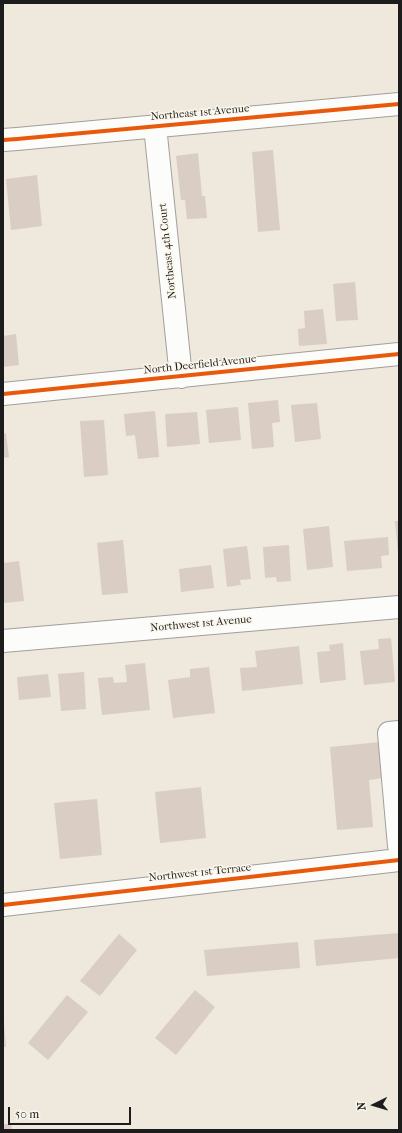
<!DOCTYPE html>
<html>
<head>
<meta charset="utf-8">
<style>
	body { margin:0 }
	#map { position:relative; width:402px; height:1133px; overflow:hidden; background:#eee8dd; font-family:"IM FELL French Canon",serif }
	canvas { display:block }
	.frame { position:absolute; inset:0; border:4px solid #1c1c1c; pointer-events:none }
	.north { position:absolute; left:354px; top:1085px; width:40px; height:40px; -webkit-text-stroke:3px #fbf7ec; paint-order:stroke; rotate:265deg; font-size:11px; font-weight:700; line-height:16px; text-align:center; color:#1c1c1c }
	.north::after { content:''; display:block; margin:auto; width:14px; height:18px; background:#1c1c1c; clip-path:polygon(50% 0,100% 100%,50% 72%,0 100%) }
	.scale { position:absolute; left:8px; top:1107px; width:123px; height:18px; box-sizing:border-box; border:2px solid #1c1c1c; border-top:0; padding-left:5px; font-size:12px; line-height:14px; white-space:nowrap; color:#1c1c1c; -webkit-text-stroke:3px #fbf7ec; paint-order:stroke }
</style>
</head>
<body>
<div id="map">
<canvas width="402" height="1133"></canvas>
<div class="frame"></div>
<div class="north">N</div>
<div class="scale">50 m</div>
</div>
<script>
const g = document.querySelector('canvas').getContext('2d');
g.lineJoin = 'round';
function paint(path, color) { g.fillStyle = color; g.fill(path, 'evenodd'); }
function strokePath(path, color, width, dash) { g.strokeStyle = color; g.lineWidth = width; g.lineCap = dash ? 'butt' : 'round'; g.setLineDash(dash || []); g.stroke(path); }
function drawText(font, color, halo, rows, align = 'center') {
  g.font = font + ' "IM FELL French Canon",serif'; g.lineWidth = 3; g.setLineDash([]); g.textBaseline = 'middle'; g.strokeStyle = halo; g.fillStyle = color; for (const [text, x, y, turn = 0] of rows) {
    g.save(); g.translate(x, y); g.rotate((+turn || 0) * Math.PI / 180); g.textAlign = isNaN(turn) ? turn : align; if (halo) g.strokeText(text, 0, 0); g.fillText(text, 0, 0); g.restore();
  }
}
paint(new Path2D(`
	M 273,150 L 280,230 L 258,232 L 252,152 Z
	M 198,153 L 202,196 L 205,196 L 207,218 L 187,219 L 185,200 L 181,200 L 176,156 Z
	M 37,175 L 42,226 L 11,230 L 6,179 Z
	M 355,282 L 358,320 L 336,321 L 333,284 Z
	M 323,309 L 327,344 L 299,346 L 298,329 L 305,328 L 304,311 Z
	M 16,334 L 19,365 L 3,367 L 3,336 Z
	M 278,400 L 280,422 L 272,423 L 274,447 L 252,449 L 248,403 Z
	M 317,403 L 321,439 L 295,442 L 291,405 Z
	M 238,407 L 241,440 L 209,443 L 206,410 Z
	M 155,411 L 159,457 L 138,459 L 135,435 L 126,436 L 124,414 Z
	M 197,412 L 200,444 L 167,447 L 165,414 Z
	M 104,420 L 108,475 L 84,477 L 80,421 Z
	M 6,433 L 9,457 L 3,458 L 3,434 Z
	M 395,521 L 399,521 L 399,552 L 398,552 Z
	M 329,526 L 333,567 L 307,570 L 303,529 Z
	M 388,537 L 389,555 L 381,556 L 382,568 L 347,571 L 344,541 Z
	M 123,540 L 128,593 L 102,595 L 97,543 Z
	M 289,545 L 291,581 L 277,582 L 276,577 L 265,578 L 263,547 Z
	M 247,546 L 251,579 L 240,580 L 241,585 L 227,587 L 223,549 Z
	M 19,561 L 24,601 L 4,603 L 3,589 L 3,563 Z
	M 211,565 L 214,588 L 181,592 L 179,569 Z
	M 391,638 L 395,682 L 364,685 L 360,651 L 379,649 L 378,639 Z
	M 343,643 L 346,680 L 320,683 L 317,652 L 330,651 L 329,645 Z
	M 299,646 L 303,684 L 242,691 L 240,668 L 257,667 L 255,651 Z
	M 145,663 L 150,710 L 102,715 L 98,678 L 113,677 L 114,683 L 127,682 L 125,665 Z
	M 209,667 L 215,713 L 173,718 L 168,680 L 190,677 L 190,669 Z
	M 84,672 L 86,709 L 61,711 L 58,674 Z
	M 48,674 L 51,697 L 19,700 L 17,677 Z
	M 380,742 L 383,778 L 369,780 L 373,827 L 337,830 L 330,747 Z
	M 201,787 L 206,838 L 160,843 L 155,792 Z
	M 97,799 L 102,855 L 60,859 L 54,803 Z
	M 399,933 L 399,958 L 316,966 L 314,940 Z
	M 119,934 L 137,950 L 100,996 L 80,981 Z
	M 298,942 L 300,968 L 207,976 L 204,950 Z
	M 195,990 L 215,1007 L 176,1055 L 155,1038 Z
	M 67,995 L 88,1012 L 48,1060 L 28,1043 Z
	M 3,1023 L 4,1023 L 6,1047 L 3,1047 Z
	M 3,1124 L 11,1124 L 12,1130 L 3,1130 Z`), '#dacdc3');
const minor = new Path2D(`
	M 155,126 L 181,377
	M 3,140 L 17,139 L 399,104
	M 3,394 L 399,354
	M 3,641 L 399,607
	M 399,732 L 389,733 L 399,846
	M 3,905 L 399,860`);
strokePath(minor, '#a29f99', 24);
strokePath(minor, '#fcfcfa', 22);
strokePath(new Path2D(`
	M 3,140 L 17,139 L 399,104
	M 3,394 L 399,354
	M 3,905 L 399,860`), '#e8590c', 4);
drawText('11px', '#1c1c1c', '#fbf7ec', [
	["Northeast 1st Avenue",200,113,-5],
	["Northeast 4th Court",168,251,-96],
	["North Deerfield Avenue",200,365,-6],
	["Northwest 1st Avenue",201,624,-5],
	["Northwest 1st Terrace",200,873,-6]
]);
</script>
</body>
</html>
